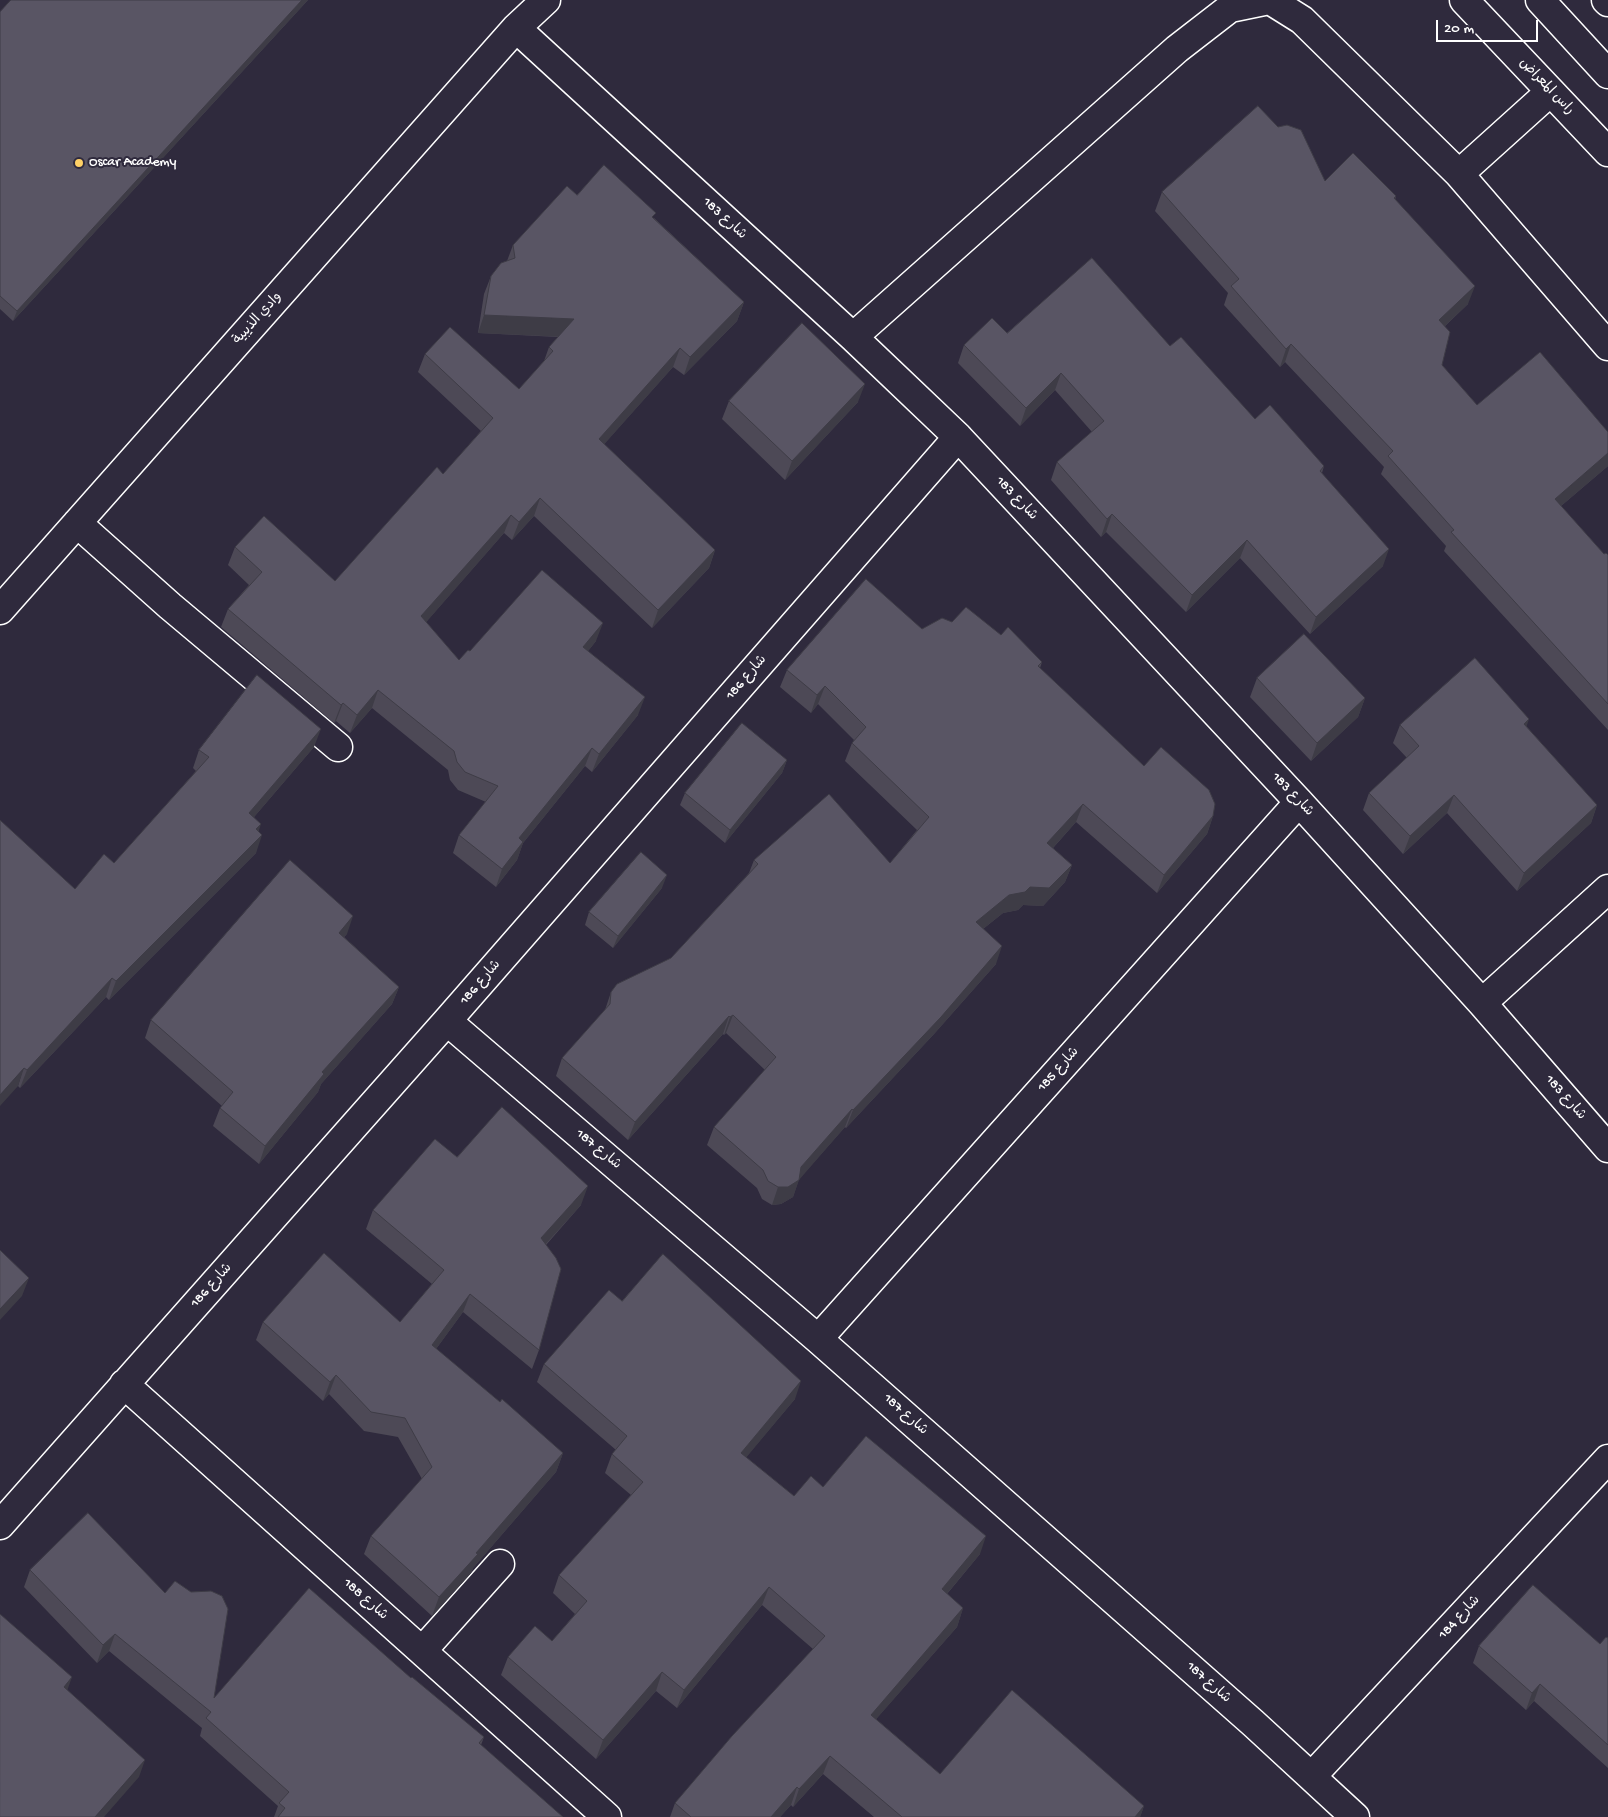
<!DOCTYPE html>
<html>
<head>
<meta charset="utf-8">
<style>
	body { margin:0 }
	#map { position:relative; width:1608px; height:1817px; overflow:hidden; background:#2f2a3d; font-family:"Gochi Hand",sans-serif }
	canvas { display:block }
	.scale { position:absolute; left:1436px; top:20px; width:102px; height:22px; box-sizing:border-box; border:2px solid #fff; border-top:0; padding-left:6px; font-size:15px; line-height:18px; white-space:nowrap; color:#fff; -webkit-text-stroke:4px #2f2a3d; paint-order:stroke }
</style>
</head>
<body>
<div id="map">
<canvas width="1608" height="1817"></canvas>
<div class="scale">20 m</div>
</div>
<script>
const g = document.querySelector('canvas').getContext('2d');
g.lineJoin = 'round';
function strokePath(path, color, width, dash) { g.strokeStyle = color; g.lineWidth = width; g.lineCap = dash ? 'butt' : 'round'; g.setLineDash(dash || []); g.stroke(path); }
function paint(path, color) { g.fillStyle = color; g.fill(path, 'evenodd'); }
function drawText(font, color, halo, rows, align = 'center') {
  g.font = font + ' "Gochi Hand","Playpen Sans Arabic",sans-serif'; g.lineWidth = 4; g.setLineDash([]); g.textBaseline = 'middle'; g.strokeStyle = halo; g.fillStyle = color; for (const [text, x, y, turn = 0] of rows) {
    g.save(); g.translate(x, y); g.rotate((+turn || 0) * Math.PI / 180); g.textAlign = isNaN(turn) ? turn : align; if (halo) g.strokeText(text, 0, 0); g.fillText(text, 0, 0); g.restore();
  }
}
const minor = new Path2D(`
	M 1270,0 L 1302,20 L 1459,174 L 1608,346
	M 1464,0 L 1608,152
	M 1540,0 L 1608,74
	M 1606,0 L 1608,2
	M 516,28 L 853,337 L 958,437 L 1299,802 L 1482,1003 L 1608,1148
	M 1459,174 L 1550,92
	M 853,337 L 1177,49 L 1230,8 L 1269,0
	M 77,523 L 170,606 L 338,747
	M 0,610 L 516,28 L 546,0
	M 1482,1003 L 1608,889
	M 447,1021 L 818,1339 L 1253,1723 L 1355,1817
	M 818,1339 L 1299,802
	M 124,1384 L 607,1817
	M 0,1525 L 447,1021 L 958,437
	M 422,1651 L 500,1564
	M 1312,1776 L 1608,1459`);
strokePath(minor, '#fff', 31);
strokePath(minor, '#2f2a3d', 28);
paint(new Path2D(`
	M 308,0 L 13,321 L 0,309 L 0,12 Z
	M 1278,127 L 1325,181 L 1396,196 L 1395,200 L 1468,304 L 1445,326 L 1442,365 L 1477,405 L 1608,432 L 1608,466 L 1561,506 L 1604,554 L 1608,555 L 1608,730 L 1444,551 L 1446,546 L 1381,474 L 1384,467 L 1285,362 L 1280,367 L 1224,305 L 1228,293 L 1155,211 L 1162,192 Z
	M 577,195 L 654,218 L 744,302 L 737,321 L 684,375 L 673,367 L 604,444 L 715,550 L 709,568 L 652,628 L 534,516 L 512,540 L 504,533 L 426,622 L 459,660 L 470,651 L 596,641 L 588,651 L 638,715 L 592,772 L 585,766 L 523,843 L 517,860 L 496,887 L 453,853 L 459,835 L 486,802 L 458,790 L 450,780 L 448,770 L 372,708 L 350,733 L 336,721 L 334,723 L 221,627 L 228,609 L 249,585 L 228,565 L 235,547 L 335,581 L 443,474 L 481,431 L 418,372 L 425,354 L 519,389 L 544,361 L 549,347 L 558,337 L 478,333 L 484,294 L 491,276 L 507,261 L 513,245 Z
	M 1007,333 L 1170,346 L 1255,419 L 1324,466 L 1322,473 L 1383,566 L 1310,634 L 1240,558 L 1186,612 L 1106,532 L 1101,537 L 1051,480 L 1057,462 L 1092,432 L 1055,390 L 1020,426 L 958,363 L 964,345 Z
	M 729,401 L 858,402 L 785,480 L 722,419 Z
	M 952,622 L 1001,635 L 1042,662 L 1040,668 L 1144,766 L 1213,816 L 1207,834 L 1157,893 L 1076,822 L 1053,848 L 1072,865 L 1065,882 L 1043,906 L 1023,905 L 1018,910 L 1003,913 L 983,929 L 996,964 L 934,1034 L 846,1128 L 845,1127 L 799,1179 L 793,1197 L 781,1204 L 772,1205 L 762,1199 L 757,1188 L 707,1145 L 714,1127 L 765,1070 L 726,1033 L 724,1035 L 723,1034 L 628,1140 L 556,1076 L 562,1058 L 605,1010 L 611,992 L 671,958 L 749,873 L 754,860 L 890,863 L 917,830 L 845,761 L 852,743 L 854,740 L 818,704 L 811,713 L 780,687 L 787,670 L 922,629 Z
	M 1257,678 L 1365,698 L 1358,717 L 1311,761 L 1250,697 Z
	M 1400,725 L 1526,726 L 1597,805 L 1591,823 L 1517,891 L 1447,813 L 1403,854 L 1363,810 L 1369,793 L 1407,758 L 1393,743 Z
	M 314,747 L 254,817 L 259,831 L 256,853 L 109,1000 L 106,997 L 20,1088 L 18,1086 L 75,889 L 114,863 L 196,771 L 193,768 L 199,750 Z
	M 787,760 L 782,773 L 725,843 L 680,805 L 685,793 Z
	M 662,888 L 613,948 L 585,925 L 589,912 Z
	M 347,934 L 344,937 L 399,987 L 392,1004 L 321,1084 L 318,1092 L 259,1164 L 213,1126 L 220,1108 L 222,1106 L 145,1038 L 151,1020 Z
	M 457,1157 L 581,1205 L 546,1245 L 539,1350 L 532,1369 L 463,1312 L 436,1349 L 500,1402 L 563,1453 L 556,1472 L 473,1568 L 471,1573 L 432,1616 L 364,1554 L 371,1536 L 422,1479 L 398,1437 L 364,1431 L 329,1394 L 323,1401 L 256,1340 L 263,1322 L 400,1322 L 432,1284 L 366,1229 L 373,1210 Z
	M 622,1301 L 795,1399 L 746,1457 L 794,1496 L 823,1487 L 980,1554 L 947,1594 L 963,1608 L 957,1627 L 876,1719 L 940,1774 L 1144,1806 L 1140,1817 L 874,1817 L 823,1774 L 793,1807 L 791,1805 L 780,1817 L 670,1817 L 675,1803 L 813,1649 L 762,1605 L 677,1708 L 656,1691 L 596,1759 L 501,1675 L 508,1657 L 552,1641 L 575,1614 L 553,1593 L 559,1575 L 631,1495 L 605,1473 L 612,1454 L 616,1450 L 537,1382 L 544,1364 Z
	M 30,1570 L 214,1698 L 411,1678 L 484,1737 L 481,1745 L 563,1817 L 274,1817 L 278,1806 L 200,1736 L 202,1728 L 109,1651 L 97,1663 L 24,1587 Z
	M 1608,1638 L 1608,1768 L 1534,1701 L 1526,1710 L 1473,1663 L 1479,1646 L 1600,1644 Z`), '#4d4956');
paint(new Path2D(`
	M 302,0 L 308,0 L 13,321 L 17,311 Z
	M 1475,286 L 1468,304 L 1432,338 L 1439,320 Z
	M 744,302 L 737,321 L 684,375 L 690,357 Z
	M 484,315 L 574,319 L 567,337 L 478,333 Z
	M 1291,344 L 1285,362 L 1280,367 L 1286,349 Z
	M 680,348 L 673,367 L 592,458 L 599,439 Z
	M 1061,373 L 1055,390 L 1020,426 L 1026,408 Z
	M 865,384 L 858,402 L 785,480 L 792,461 Z
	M 1608,453 L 1608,466 L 1548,517 L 1555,499 Z
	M 540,498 L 534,516 L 512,540 L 519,522 Z
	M 1112,514 L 1106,532 L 1101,537 L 1107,519 Z
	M 511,515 L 504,533 L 415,635 L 421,616 Z
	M 1247,540 L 1240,558 L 1186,612 L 1192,595 Z
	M 1389,549 L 1383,566 L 1310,634 L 1316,617 Z
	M 715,550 L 709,568 L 652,628 L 658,610 Z
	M 603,623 L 596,641 L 577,665 L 583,647 Z
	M 825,686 L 818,704 L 811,713 L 817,695 Z
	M 378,690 L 372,708 L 350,733 L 357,715 Z
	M 645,697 L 638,715 L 592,772 L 599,754 Z
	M 1365,698 L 1358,717 L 1311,761 L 1317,743 Z
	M 343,703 L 336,721 L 334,723 L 341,705 Z
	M 1529,719 L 1523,737 L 1524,724 Z
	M 321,729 L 314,747 L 242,831 L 249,813 Z
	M 592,748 L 585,766 L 523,843 L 517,860 L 496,887 L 502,869 L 519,838 Z
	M 787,760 L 782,773 L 725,843 L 730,830 Z
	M 1454,795 L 1447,813 L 1403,854 L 1410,836 Z
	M 1083,804 L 1076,822 L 1041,861 L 1047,843 Z
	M 1597,805 L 1591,823 L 1517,891 L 1524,873 Z
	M 1213,816 L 1207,834 L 1157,893 L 1164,875 Z
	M 261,824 L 255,842 L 262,835 L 256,853 L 109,1000 L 116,981 Z
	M 1072,865 L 1065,882 L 1043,906 L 1023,905 L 1018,910 L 1003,913 L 969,940 L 976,922 L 1009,895 L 1030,887 Z
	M 667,875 L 662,888 L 613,948 L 618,936 Z
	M 353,916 L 347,934 L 332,950 L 339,933 Z
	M 1002,946 L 996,964 L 934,1034 L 846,1128 L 853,1110 Z
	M 112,978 L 106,997 L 20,1088 L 27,1070 Z
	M 399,987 L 392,1004 L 321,1084 L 318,1092 L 259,1164 L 265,1146 L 322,1072 Z
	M 733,1015 L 726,1033 L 724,1035 L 730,1017 Z
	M 729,1016 L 723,1034 L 628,1140 L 635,1122 Z
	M 24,1068 L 18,1086 L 0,1106 L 0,1095 Z
	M 852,1109 L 845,1127 L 799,1180 L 793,1197 L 781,1204 L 772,1205 L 778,1187 L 801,1167 Z
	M 588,1186 L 581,1205 L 534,1257 L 541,1238 Z
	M 29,1278 L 22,1296 L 0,1320 L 0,1309 Z
	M 470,1294 L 463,1312 L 425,1364 L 432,1345 Z
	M 336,1375 L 329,1394 L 323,1401 L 330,1382 Z
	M 801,1381 L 795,1399 L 735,1471 L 741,1453 Z
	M 563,1453 L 556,1472 L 473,1568 L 471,1573 L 432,1616 L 439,1597 L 476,1553 Z
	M 986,1536 L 980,1554 L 935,1608 L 942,1589 Z
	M 769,1587 L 762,1605 L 677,1708 L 684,1690 Z
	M 963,1608 L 957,1627 L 864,1733 L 871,1715 Z
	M 115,1634 L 109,1651 L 97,1663 L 103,1645 Z
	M 662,1672 L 656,1691 L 596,1759 L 603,1740 Z
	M 72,1677 L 66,1694 L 64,1687 Z
	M 1540,1684 L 1534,1701 L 1526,1710 L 1532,1693 Z
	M 830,1756 L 823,1774 L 793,1807 L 799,1789 Z
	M 145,1760 L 139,1777 L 104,1817 L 95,1817 Z
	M 797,1787 L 791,1805 L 780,1817 L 771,1817 Z
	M 1144,1806 L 1140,1817 L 1135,1817 Z`), '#3e3c46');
const building = new Path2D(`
	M 11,0 L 302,0 L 17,311 L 0,296 L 0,12 Z
	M 1258,106 L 1278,127 L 1287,125 L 1301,130 L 1325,181 L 1353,153 L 1396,196 L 1394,198 L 1475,286 L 1439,320 L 1450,332 L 1442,365 L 1477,405 L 1540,352 L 1608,432 L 1608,453 L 1555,499 L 1604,554 L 1606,553 L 1608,555 L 1608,704 L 1451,532 L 1454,530 L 1388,456 L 1393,451 L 1291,344 L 1286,349 L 1231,286 L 1239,279 L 1162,192 Z
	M 604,165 L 656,213 L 652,217 L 744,302 L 690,357 L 680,348 L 599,439 L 715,550 L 658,610 L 540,498 L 519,522 L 511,515 L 421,616 L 459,660 L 468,650 L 470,651 L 542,570 L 603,623 L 583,647 L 645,697 L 599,754 L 592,748 L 519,838 L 523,842 L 502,869 L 459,835 L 498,786 L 465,772 L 457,762 L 454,751 L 378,690 L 357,715 L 343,703 L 341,705 L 228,609 L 262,572 L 235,547 L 264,516 L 335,581 L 437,467 L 443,474 L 493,418 L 425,354 L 450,327 L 519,389 L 553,351 L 549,347 L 574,319 L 484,315 L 491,276 L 501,263 L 515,258 L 513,245 L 567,186 L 577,195 Z
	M 1092,258 L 1170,346 L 1181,337 L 1255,419 L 1270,405 L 1324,466 L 1320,471 L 1389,549 L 1316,617 L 1247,540 L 1192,595 L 1112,514 L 1107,519 L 1057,462 L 1104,421 L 1061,373 L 1026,408 L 964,345 L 992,318 L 1007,333 Z
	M 802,323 L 865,384 L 792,461 L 729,401 Z
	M 866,579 L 922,629 L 942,618 L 952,622 L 966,607 L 1001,635 L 1008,627 L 1042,662 L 1038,666 L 1144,766 L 1161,747 L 1209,790 L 1215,804 L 1213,816 L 1164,875 L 1083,804 L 1047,843 L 1072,865 L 1049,888 L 1030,887 L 1025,892 L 1009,895 L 976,922 L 1002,946 L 941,1017 L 853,1110 L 852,1109 L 801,1167 L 799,1180 L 788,1187 L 778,1187 L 768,1181 L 763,1170 L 714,1127 L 776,1057 L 733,1015 L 730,1017 L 729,1016 L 635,1122 L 562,1058 L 610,1004 L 611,992 L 617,984 L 671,958 L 758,864 L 754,860 L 829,794 L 890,863 L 929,817 L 852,743 L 866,727 L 825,686 L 817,695 L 787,670 Z
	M 1304,634 L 1365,698 L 1317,743 L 1257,678 Z
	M 1475,658 L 1529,719 L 1524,724 L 1597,805 L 1524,873 L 1454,795 L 1410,836 L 1369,793 L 1419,746 L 1400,725 Z
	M 257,675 L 321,729 L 249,813 L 261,824 L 256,829 L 262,835 L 116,981 L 112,978 L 27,1070 L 24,1068 L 0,1095 L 0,820 L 75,889 L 104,854 L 114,863 L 209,757 L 199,750 Z
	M 742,723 L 787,760 L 730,830 L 685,793 Z
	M 641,852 L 667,875 L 618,936 L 589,912 Z
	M 290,860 L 353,916 L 339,933 L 399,987 L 322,1072 L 324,1074 L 265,1146 L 220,1108 L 233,1092 L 151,1020 Z
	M 502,1107 L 588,1186 L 541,1238 L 556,1258 L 561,1269 L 539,1350 L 470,1294 L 432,1345 L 500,1402 L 502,1399 L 563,1453 L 476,1553 L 478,1554 L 439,1597 L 371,1536 L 432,1467 L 405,1418 L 371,1412 L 336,1375 L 330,1382 L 263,1322 L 324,1253 L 400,1322 L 444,1270 L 373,1210 L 435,1139 L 457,1157 Z
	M 0,1250 L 29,1278 L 0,1309 Z
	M 663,1254 L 801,1381 L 741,1453 L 794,1496 L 811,1476 L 823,1487 L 866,1436 L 986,1536 L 942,1589 L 963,1608 L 871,1715 L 940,1774 L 1012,1690 L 1144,1806 L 1135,1817 L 902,1817 L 830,1756 L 799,1789 L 797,1787 L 771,1817 L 691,1817 L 675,1803 L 732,1736 L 825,1636 L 769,1587 L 684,1690 L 662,1672 L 603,1740 L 508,1657 L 535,1626 L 552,1641 L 587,1601 L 559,1575 L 643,1482 L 612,1454 L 627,1436 L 544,1364 L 609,1290 L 622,1301 Z
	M 88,1513 L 165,1593 L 175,1581 L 191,1592 L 211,1591 L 222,1596 L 228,1609 L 214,1698 L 309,1588 L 411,1678 L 412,1677 L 484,1737 L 479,1743 L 563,1817 L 278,1817 L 285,1808 L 279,1803 L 289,1792 L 206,1718 L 211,1712 L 115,1634 L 103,1645 L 30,1570 Z
	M 1533,1585 L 1600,1644 L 1606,1637 L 1608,1638 L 1608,1745 L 1540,1684 L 1532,1693 L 1479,1646 Z
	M 0,1614 L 72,1677 L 64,1687 L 145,1760 L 95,1817 L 0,1817 Z`);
paint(building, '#595564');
strokePath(building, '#3e3c46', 1);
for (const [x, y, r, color] of [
	[79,163,5,"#ffd166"]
]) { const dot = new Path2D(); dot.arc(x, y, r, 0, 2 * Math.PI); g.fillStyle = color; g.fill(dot); strokePath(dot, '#2f2a3d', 2); }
drawText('14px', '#fff', '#2f2a3d', [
	["راس المعراض",1546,87,46],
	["شارع 183",724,219,43],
	["وادي الذيبية",258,319,-48],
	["شارع 183",1016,499,47],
	["شارع 186",747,678,-49],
	["شارع 183",1292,795,47],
	["شارع 186",481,983,-49],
	["شارع 185",1059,1070,-48],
	["شارع 183",1565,1098,49],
	["شارع 187",598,1150,40],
	["شارع 186",212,1286,-48],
	["شارع 187",905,1415,42],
	["شارع 188",365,1600,42],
	["شارع 184",1460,1618,-47],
	["شارع 187",1208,1683,42]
]);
drawText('14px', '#fff', '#2f2a3d', [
	["Oscar Academy",89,163]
], 'left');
</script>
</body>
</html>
